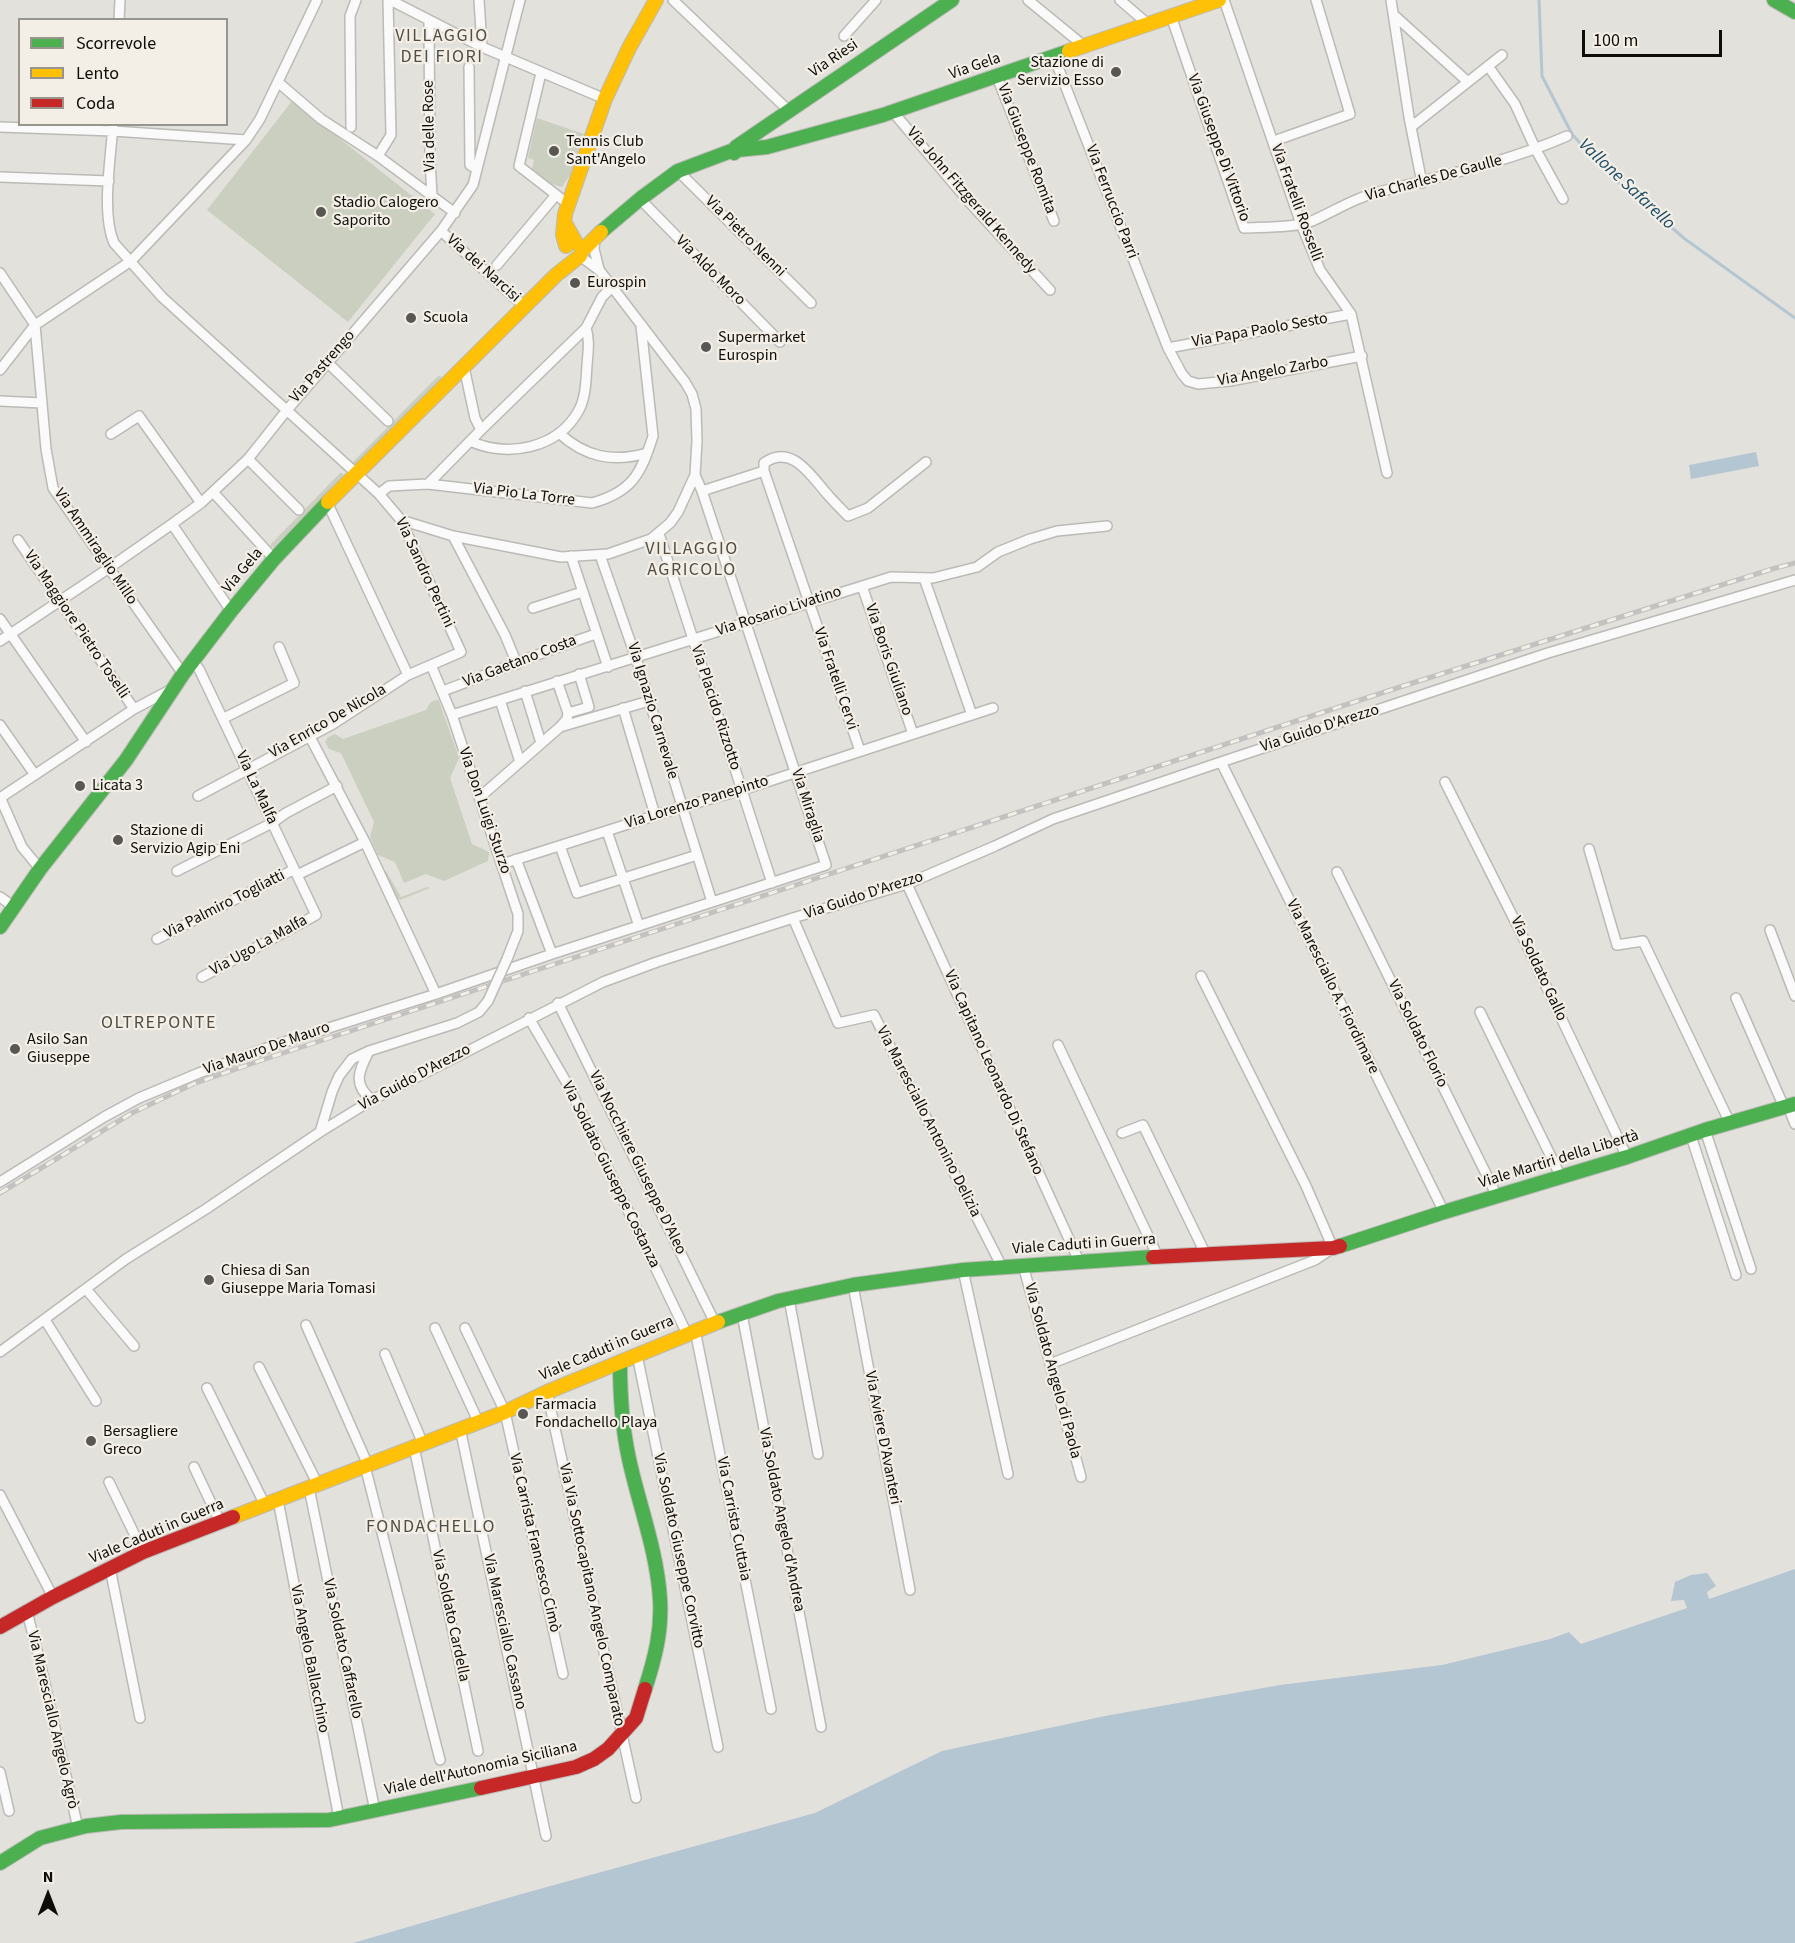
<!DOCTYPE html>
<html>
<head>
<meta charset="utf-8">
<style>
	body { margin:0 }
	#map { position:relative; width:1795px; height:1943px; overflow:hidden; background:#e3e1dc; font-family:"Source Sans 3",sans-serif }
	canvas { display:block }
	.legend { position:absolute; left:18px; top:18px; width:210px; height:108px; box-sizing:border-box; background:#f3efe6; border:2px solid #97958e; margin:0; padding:8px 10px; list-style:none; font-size:18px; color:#0e0d0a }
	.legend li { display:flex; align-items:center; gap:12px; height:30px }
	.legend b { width:30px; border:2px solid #97958e }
	.north { position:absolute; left:18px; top:1865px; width:60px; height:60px; -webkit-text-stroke:4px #f3efe6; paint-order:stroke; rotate:0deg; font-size:16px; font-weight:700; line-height:24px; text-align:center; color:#0e0d0a }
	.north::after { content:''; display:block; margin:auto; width:21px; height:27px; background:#0e0d0a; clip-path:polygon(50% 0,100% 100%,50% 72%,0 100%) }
	.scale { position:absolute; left:1582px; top:30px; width:140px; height:27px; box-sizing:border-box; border:3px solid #0e0d0a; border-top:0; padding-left:8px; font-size:18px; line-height:21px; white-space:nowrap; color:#0e0d0a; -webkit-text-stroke:4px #f3efe6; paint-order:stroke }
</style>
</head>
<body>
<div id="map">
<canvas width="1795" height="1943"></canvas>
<ul class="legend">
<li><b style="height:8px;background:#4caf50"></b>Scorrevole</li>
<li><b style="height:8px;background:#ffc107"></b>Lento</li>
<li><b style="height:8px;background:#c62828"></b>Coda</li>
</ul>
<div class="north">N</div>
<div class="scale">100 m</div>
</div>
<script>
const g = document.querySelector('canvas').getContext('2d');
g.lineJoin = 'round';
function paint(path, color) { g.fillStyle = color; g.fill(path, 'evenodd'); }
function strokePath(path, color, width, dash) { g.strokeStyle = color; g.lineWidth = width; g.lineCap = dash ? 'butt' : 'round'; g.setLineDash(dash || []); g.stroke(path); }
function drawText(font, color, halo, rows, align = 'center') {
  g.font = font + ' "Source Sans 3",sans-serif'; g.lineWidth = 4.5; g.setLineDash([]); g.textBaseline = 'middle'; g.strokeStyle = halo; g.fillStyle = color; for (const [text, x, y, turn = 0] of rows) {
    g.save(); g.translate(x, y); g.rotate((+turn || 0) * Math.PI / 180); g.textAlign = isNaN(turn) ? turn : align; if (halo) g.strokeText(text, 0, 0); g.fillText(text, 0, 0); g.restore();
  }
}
paint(new Path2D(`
	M 292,101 L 435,214 L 348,322 L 207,210 Z
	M 537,118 L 584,134 L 570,175 L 562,187 L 548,183 L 532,169 L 534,160 L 528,158 Z
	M 438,376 L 441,376 L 441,379 L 355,465 L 351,464 Z
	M 340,473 L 343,473 L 343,476 L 274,547 L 271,547 L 271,544 Z
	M 437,700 L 439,701 L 459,758 L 450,778 L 472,844 L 489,852 L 488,861 L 444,881 L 426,874 L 404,883 L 395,862 L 378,855 L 370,837 L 374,822 L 341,753 L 329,749 L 325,742 L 328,737 L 335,734 L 343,739 L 426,710 L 431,702 Z
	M 383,871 L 386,871 L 401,897 L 427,887 L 430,888 L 400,900 L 397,898 Z`), '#cacfbf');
paint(new Path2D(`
	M 1756,452 L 1759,466 L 1691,479 L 1689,465 Z
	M 1795,1569 L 1795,1943 L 353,1943 L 518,1895 L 815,1813 L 942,1751 L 1105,1716 L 1280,1685 L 1442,1665 L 1550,1639 L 1569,1632 L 1581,1644 L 1687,1608 L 1684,1600 L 1671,1601 L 1675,1582 L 1691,1575 L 1707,1573 L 1716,1586 L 1707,1592 L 1709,1599 Z`), '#b3c6d2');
strokePath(new Path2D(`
	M 1539,0 L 1542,76 L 1572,134 L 1604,170 L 1685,239 L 1795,318`), '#b3c6d2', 3);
const street = new Path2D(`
	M 390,0 L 482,47 L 605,99
	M 479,0 L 482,47
	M 673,0 L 788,110
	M 1028,0 L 1084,46
	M 1120,0 L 1148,24
	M 1224,0 L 1301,224 L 1320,270 L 1351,314 L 1387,473
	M 1391,0 L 1409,117 L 1422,183
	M 1394,15 L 1468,82
	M 1171,16 L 1244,228 C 1262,227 1297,228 1312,221 C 1333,212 1352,199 1375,193 C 1440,176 1505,163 1567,136
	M 119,20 L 120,0
	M 429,21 L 430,160 L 432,196
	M 844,36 L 876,0
	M 1054,57 L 1168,348 L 1182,374 L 1188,381 L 1198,384 L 1230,381 L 1362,356
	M 1488,66 L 1515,104 L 1536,150 L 1563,199
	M 469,67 L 470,165 L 477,169
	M 541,73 L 519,166 L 568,204
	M 997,77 L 1054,221
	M 279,83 L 321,119 L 378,156 L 455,213
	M 893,112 L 970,203 L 1050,290
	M 113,124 C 111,158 101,213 114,243 L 162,297 L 379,494 L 401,520 L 461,652 L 408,675 L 333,724 L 198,796
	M 0,127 L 113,131 L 246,140
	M 351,127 L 350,16 L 356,0
	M 1411,127 L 1502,55
	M 1274,141 L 1350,114 L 1316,0
	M 378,156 L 391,135 L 388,0
	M 678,171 L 811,303
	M 0,177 L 109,181
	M 640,199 L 780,342
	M 441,231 L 525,307
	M 595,238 L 594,249 L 599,269
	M 497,265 L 556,195
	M 0,273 L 35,325 L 46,449 L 53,488 L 183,674
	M 1168,348 L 1351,314
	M 327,362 L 388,421
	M 464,367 L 475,418 L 481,430
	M 0,370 L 35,325 L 131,261 L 246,140 L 260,119 L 317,0
	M 0,401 L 42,403
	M 559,433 C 585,457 613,463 647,453
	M 111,434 L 139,416 L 201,503
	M 470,441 C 507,458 558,449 579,410 C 586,397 586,379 587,365 C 588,352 590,340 586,328
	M 248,459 L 299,510
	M 428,484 L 481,430 L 586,328 L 602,297 L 612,287
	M 702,491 L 764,471
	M 213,492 L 274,559
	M 379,494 L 389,486 L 428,484 L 592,503 C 632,492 641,474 653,436 L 641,326
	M 327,502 L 408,675
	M 401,520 L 453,536 L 561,557 L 608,554 L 651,539 L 670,523 L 678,512 L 695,475 L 697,441 L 696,409 L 692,394 L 685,382 L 600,271 L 580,256
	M 172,524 L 231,611
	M 659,534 L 772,883
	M 453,536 L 505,635 L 517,664
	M 18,540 L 134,709
	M 600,555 L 636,658 L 712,902
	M 571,556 L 608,667
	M 924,578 L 972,715
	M 862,586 L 913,734
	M 533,608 L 582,592
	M 0,619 L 86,742
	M 0,641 L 109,568 L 172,524 L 201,503 L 248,459 L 287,410 L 441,231 L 473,185 L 520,0
	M 193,662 L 199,669 L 316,915 L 202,977
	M 431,665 L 452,715 L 518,914 L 518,931 L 507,959
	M 557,681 L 568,713
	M 443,691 C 494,672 544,651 596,634
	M 525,691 L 541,743
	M 500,700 L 520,762
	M 623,708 L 655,815
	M 452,715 L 891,577 L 933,578 L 977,567 L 998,552 L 1030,539 L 1057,531 L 1107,526
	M 224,718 L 294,683 L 279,647
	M 0,725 L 35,775
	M 560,727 L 567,719 L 568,713 L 589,707 L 579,674
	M 310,737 L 365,842 L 436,994
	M 860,751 L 764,471 L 764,463 C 792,443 811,476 828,495 C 834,502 841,509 848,516 L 868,508 L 926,462
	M 1221,762 L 1444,1212
	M 1445,782 L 1520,931 L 1627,1157
	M 0,797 L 22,847 L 40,869
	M 480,797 L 560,727 L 649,701
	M 0,798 L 134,709 L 170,690
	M 607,831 L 639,926
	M 560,846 L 577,893 L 697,855
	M 1589,849 L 1617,945 L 1643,941 L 1730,1123
	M 516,859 L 552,954
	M 502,864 L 682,807 L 742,790 L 993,708
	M 177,871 L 272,823 L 286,813 L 337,786
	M 1337,872 L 1497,1196
	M 297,875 L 365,842
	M 907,884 L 1079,1261
	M 0,897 L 14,907
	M 793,918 L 838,1023 L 874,1015 L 1002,1267
	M 1770,930 L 1795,996
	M 157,939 L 293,870
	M 1736,998 L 1784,1107
	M 558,1003 L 715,1323
	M 1480,1012 L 1561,1177
	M 529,1018 L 568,1085 L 687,1334
	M 1058,1045 L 1158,1257
	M 369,1051 C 359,1071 352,1084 372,1100
	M 1788,1106 L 1795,1124
	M 1705,1130 L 1751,1269
	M 320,1132 L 332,1092 L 339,1076 L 352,1059 L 369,1051 L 457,1023 L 479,1012 L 488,1001
	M 1122,1133 L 1143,1125 L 1206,1255
	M 1691,1136 L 1736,1275
	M 0,1182 L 104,1117 L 139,1098 L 199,1073 L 275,1045 L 436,994 L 552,954 L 826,865 L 702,491 L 695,475
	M 1023,1265 L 1081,1477
	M 963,1270 L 1008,1474
	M 853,1285 L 910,1590
	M 86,1289 L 134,1346
	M 789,1299 L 818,1454
	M 742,1314 L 821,1727
	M 45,1320 L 96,1401
	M 306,1325 L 368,1465
	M 435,1328 L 478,1421
	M 465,1328 L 505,1412 L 563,1674
	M 695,1330 L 771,1709
	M 0,1352 L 126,1259 L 206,1209 L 320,1132 L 372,1100 L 603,982 L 657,962 L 793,918 L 907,884 L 995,846 L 1053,819 L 1221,762 L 1548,653 L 1795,580
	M 385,1354 L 423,1444
	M 637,1355 L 718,1747
	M 1050,1364 L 1315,1260 L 1333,1248 L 1306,1186 L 1201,976
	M 259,1367 L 317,1483
	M 207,1388 L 265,1505
	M 547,1392 L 636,1798
	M 460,1428 L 546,1836
	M 414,1447 L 478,1751
	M 365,1466 L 440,1760
	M 194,1467 L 220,1522
	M 109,1482 L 143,1552
	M 309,1488 L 375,1811
	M 0,1495 L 53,1597
	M 278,1500 L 339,1818
	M 110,1568 L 140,1718
	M 27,1612 L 39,1658 L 78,1828
	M 0,1772 L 9,1811`);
const fast = new Path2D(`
	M 1774,0 L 1795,12
	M 736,147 L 952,0
	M 601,232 L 640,199 L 678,171 L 731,151 L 734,153 L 737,150 L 767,147 L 883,115 L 1069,51
	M 0,927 L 40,869 L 126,760 L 183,674 L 231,611 L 274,559 L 328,502
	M 1340,1246 L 1444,1212 L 1627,1157 L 1705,1130 L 1795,1104
	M 718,1322 L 778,1301 L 853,1285 L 963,1270 L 1153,1257
	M 620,1363 C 620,1396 622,1427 629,1459 C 639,1505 657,1551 660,1599 C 662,1631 655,1658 645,1689
	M 0,1863 L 40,1838 L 86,1826 L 121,1822 L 329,1820 L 481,1788`);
const slow = new Path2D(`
	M 1069,51 L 1219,0
	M 565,223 L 576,243
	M 566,246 L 563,235 L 565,214 L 605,99 L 629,48 L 656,0
	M 328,502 L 556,275 L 580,256 L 582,251 L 601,232
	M 233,1517 L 505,1412 L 547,1392 L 718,1322`);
const jam = new Path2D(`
	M 1153,1257 L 1333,1248 L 1340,1246
	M 0,1627 L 53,1597 L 143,1552 L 233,1517
	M 481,1788 L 576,1767 L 594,1759 L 608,1749 L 636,1718 L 645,1689`);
strokePath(street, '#bbbab6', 12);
strokePath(fast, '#bbbab6', 16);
strokePath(slow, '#bbbab6', 16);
strokePath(jam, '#bbbab6', 16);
strokePath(street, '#fbfafa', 9);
strokePath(fast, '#4caf50', 14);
strokePath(slow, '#ffc107', 14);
strokePath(jam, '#c62828', 14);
const rail = new Path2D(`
	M 0,1193 L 132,1113 L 193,1084 L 268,1058 L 1400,687 L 1772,569 L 1795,563`);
strokePath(rail, '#c3c2c1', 5);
strokePath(rail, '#f3efe6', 3, [9]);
const streetBridge = new Path2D(`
	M 488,1001 L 507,959`);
strokePath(streetBridge, '#bbbab6', 12, []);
strokePath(streetBridge, '#fbfafa', 9);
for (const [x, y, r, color] of [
	[1116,72,6,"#595754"],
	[554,151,6,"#595754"],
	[321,212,6,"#595754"],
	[575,283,6,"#595754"],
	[411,318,6,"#595754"],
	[706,347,6,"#595754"],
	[80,786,6,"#595754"],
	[118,840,6,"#595754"],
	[15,1049,6,"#595754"],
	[209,1280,6,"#595754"],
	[523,1414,6,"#595754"],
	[91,1441,6,"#595754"]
]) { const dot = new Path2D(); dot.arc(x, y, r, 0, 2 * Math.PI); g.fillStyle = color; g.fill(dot); strokePath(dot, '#f3efe6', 2); }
drawText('16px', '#0e0d0a', '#f3efe6', [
	["Via Riesi",834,59,-34],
	["Via Gela",975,67,-19],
	["Via delle Rose",430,126,-91],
	["Via Giuseppe Di Vittorio",1218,148,70],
	["Via Giuseppe Romita",1026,149,69],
	["Via Charles De Gaulle",1434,179,-15],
	["Via John Fitzgerald Kennedy",971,201,49],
	["Via Ferruccio Parri",1111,202,69],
	["Via Fratelli Rosselli",1296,203,70],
	["Via Pietro Nenni",745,237,45],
	["Via dei Narcisi",483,269,42],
	["Via Aldo Moro",710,271,45],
	["Via Papa Paolo Sesto",1260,331,-10],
	["Via Pastrengo",323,367,-49],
	["Via Angelo Zarbo",1273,372,-10],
	["Via Pio La Torre",524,495,7],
	["Via Ammiraglio Millo",95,547,56],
	["Via Gela",243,571,-50],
	["Via Sandro Pertini",424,573,65],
	["Via Rosario Livatino",779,612,-18],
	["Via Maggiore Pietro Toselli",76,625,56],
	["Via Boris Giuliano",888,660,71],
	["Via Gaetano Costa",520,662,-21],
	["Via Fratelli Cervi",835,679,71],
	["Via Placido Rizzotto",715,708,72],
	["Via Ignazio Carnevale",652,711,73],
	["Via Enrico De Nicola",328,722,-30],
	["Via Guido D'Arezzo",1320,729,-18],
	["Via La Malfa",256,788,65],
	["Via Lorenzo Panepinto",697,803,-17],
	["Via Miraglia",807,806,72],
	["Via Don Luigi Sturzo",484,811,71],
	["Via Guido D'Arezzo",864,896,-18],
	["Via Palmiro Togliatti",225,905,-27],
	["Via Ugo La Malfa",259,946,-29],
	["Via Soldato Gallo",1538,969,65],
	["Via Maresciallo A. Fiordimare",1332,987,64],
	["Via Soldato Florio",1417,1034,64],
	["Via Mauro De Mauro",267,1049,-19],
	["Via Capitano Leonardo Di Stefano",993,1073,66],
	["Via Guido D'Arezzo",415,1078,-28],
	["Via Maresciallo Antonino Delizia",928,1122,63],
	["Viale Martiri della Libertà",1559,1160,-17],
	["Via Nocchiere Giuseppe D'Aleo",637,1163,64],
	["Via Soldato Giuseppe Costanza",610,1175,64],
	["Viale Caduti in Guerra",1084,1245,-4],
	["Viale Caduti in Guerra",607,1349,-23],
	["Via Soldato Angelo di Paola",1052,1371,75],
	["Via Aviere D'Avanteri",882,1438,79],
	["Via Carrista Cuttaia",733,1519,79],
	["Via Soldato Angelo d'Andrea",781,1520,79],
	["Viale Caduti in Guerra",157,1532,-23],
	["Via Carrista Francesco Cimò",534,1543,77],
	["Via Soldato Giuseppe Corvitto",678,1551,78],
	["Via Via Sottocapitano Angelo Comparato",591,1595,78],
	["Via Soldato Cardella",450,1616,78],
	["Via Maresciallo Cassano",504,1632,78],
	["Via Soldato Caffarello",342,1649,78],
	["Via Angelo Ballacchino",309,1659,79],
	["Via Maresciallo Angelo Agrò",52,1720,77],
	["Viale dell'Autonomia Siciliana",481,1769,-13]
]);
drawText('16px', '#0e0d0a', '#f3efe6', [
	["Stazione di",1104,63,"right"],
	["Servizio Esso",1104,81,"right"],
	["Tennis Club",566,142],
	["Sant'Angelo",566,160],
	["Stadio Calogero",333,203],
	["Saporito",333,221],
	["Eurospin",587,283],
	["Scuola",423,318],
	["Supermarket",718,338],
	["Eurospin",718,356],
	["Licata 3",92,786],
	["Stazione di",130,831],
	["Servizio Agip Eni",130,849],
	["Asilo San",27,1040],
	["Giuseppe",27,1058],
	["Chiesa di San",221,1271],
	["Giuseppe Maria Tomasi",221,1289],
	["Farmacia",535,1405],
	["Fondachello Playa",535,1423],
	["Bersagliere",103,1432],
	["Greco",103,1450]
], 'left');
g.letterSpacing = '1.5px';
drawText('18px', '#504d45', '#f3efe6', [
	["VILLAGGIO",442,37],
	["DEI FIORI",442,58],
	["VILLAGGIO",692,550],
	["AGRICOLO",692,571],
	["OLTREPONTE",159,1024],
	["FONDACHELLO",431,1528]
]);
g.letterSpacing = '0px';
drawText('italic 18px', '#1b4b67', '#f3efe6', [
	["Vallone Safarello",1626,185,43]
]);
</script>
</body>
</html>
